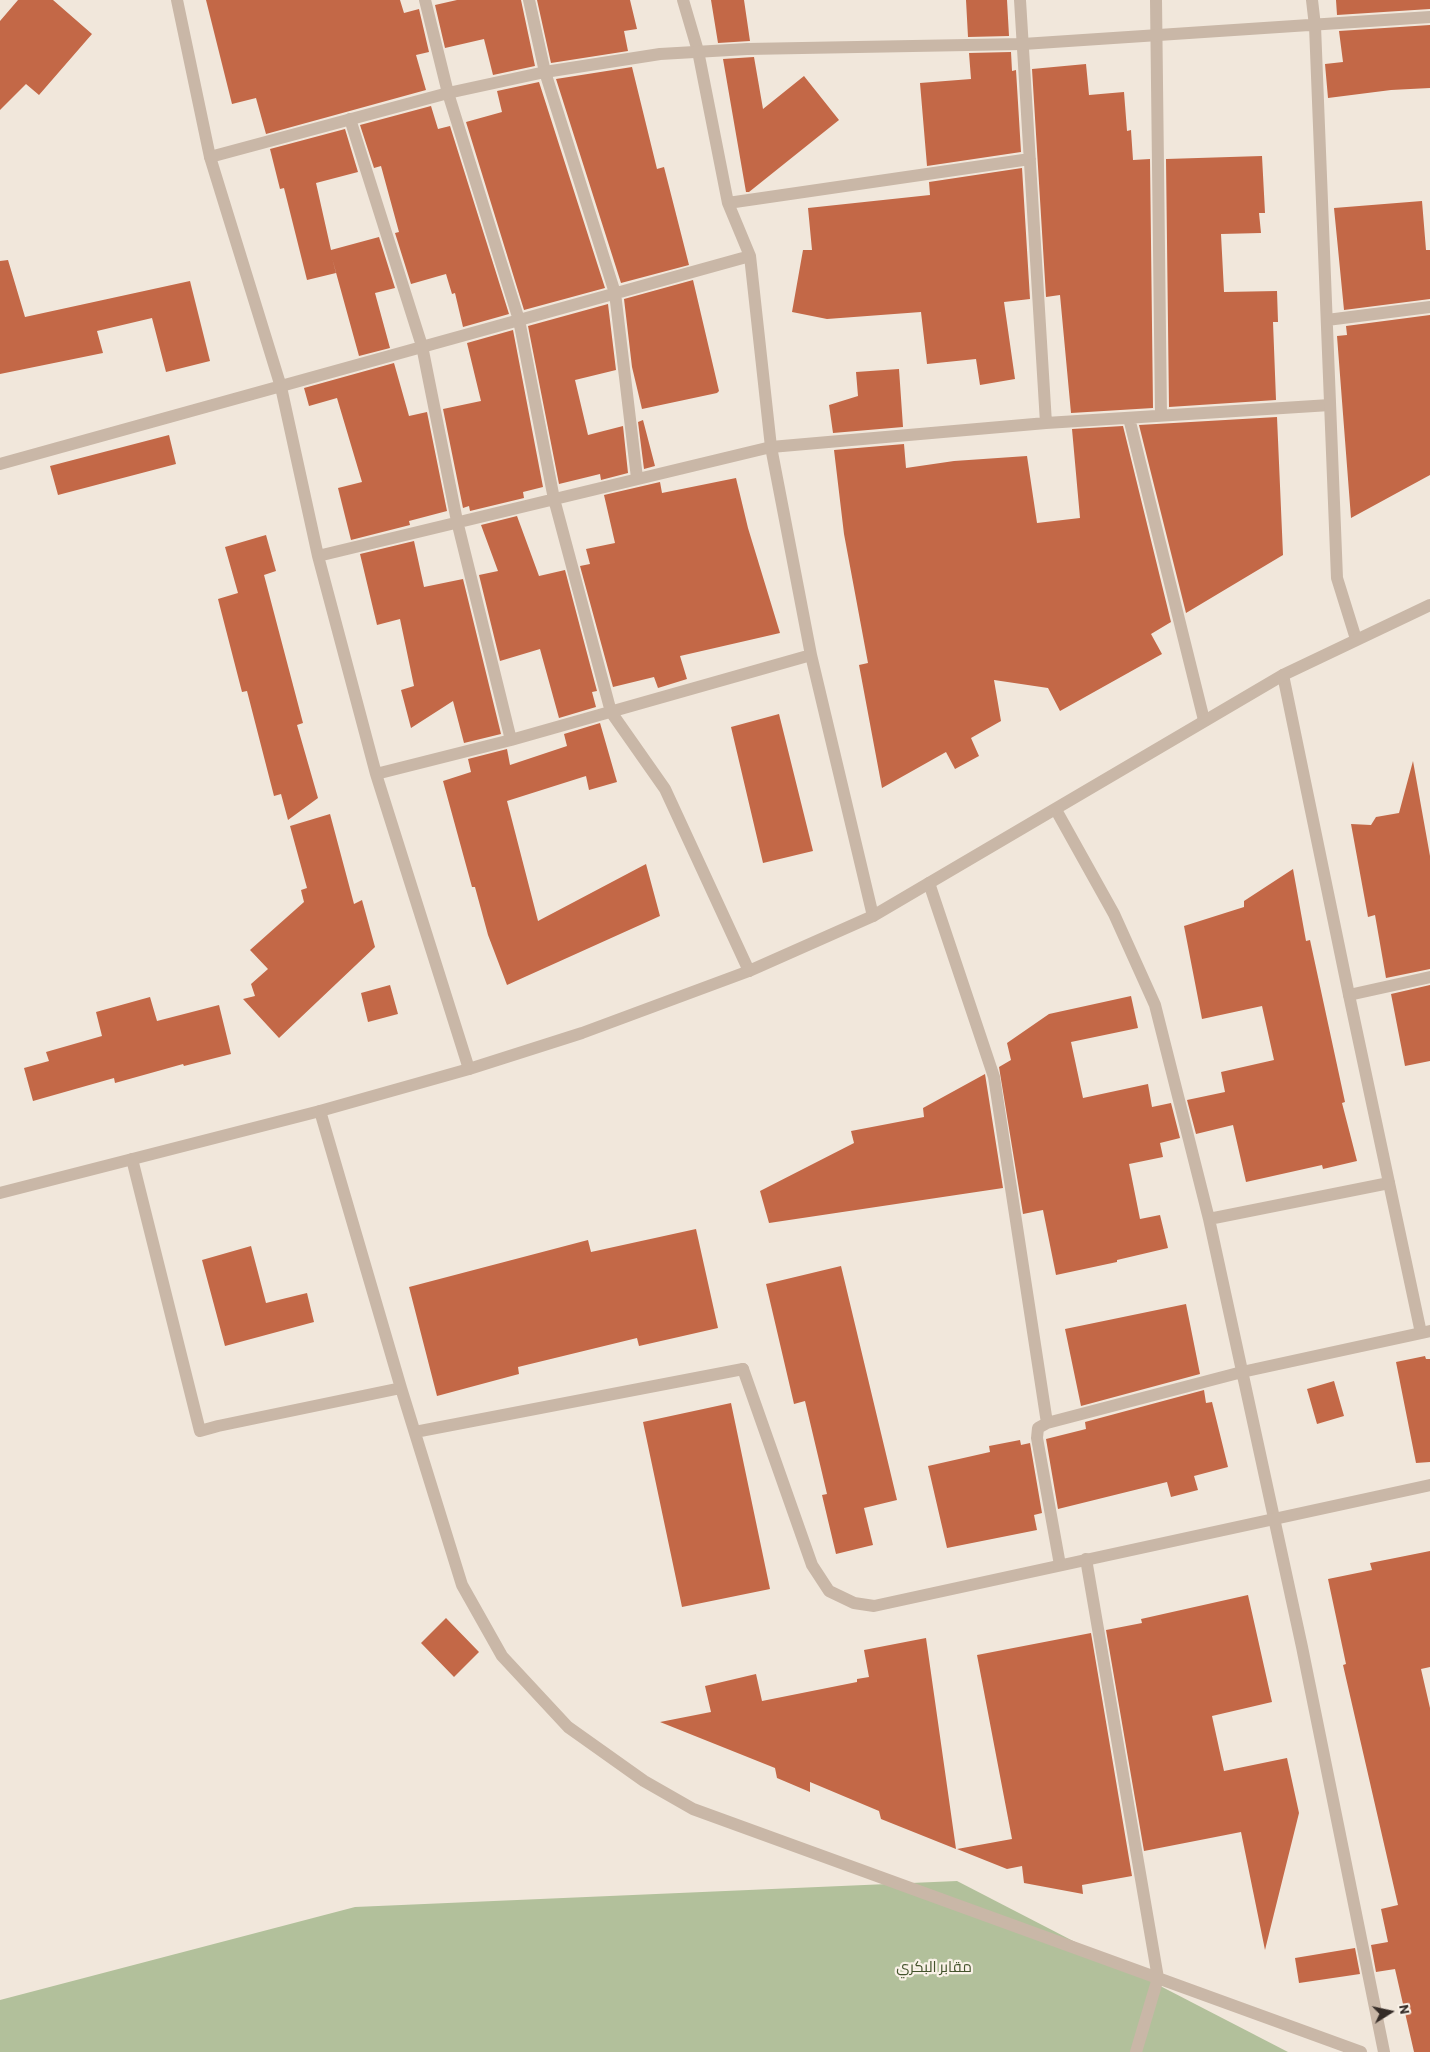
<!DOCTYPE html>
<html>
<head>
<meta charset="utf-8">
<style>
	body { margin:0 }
	#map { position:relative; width:1430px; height:2052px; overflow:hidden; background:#f1e7db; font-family:Barlow,sans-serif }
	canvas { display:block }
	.north { position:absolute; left:1365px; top:1987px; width:50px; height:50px; -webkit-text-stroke:4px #f9f1e7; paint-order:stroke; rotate:80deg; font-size:14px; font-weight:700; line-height:20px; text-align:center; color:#352c27 }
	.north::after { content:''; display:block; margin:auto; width:18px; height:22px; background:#352c27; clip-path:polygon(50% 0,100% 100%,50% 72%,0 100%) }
</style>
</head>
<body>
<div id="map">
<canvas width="1430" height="2052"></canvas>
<div class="north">N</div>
</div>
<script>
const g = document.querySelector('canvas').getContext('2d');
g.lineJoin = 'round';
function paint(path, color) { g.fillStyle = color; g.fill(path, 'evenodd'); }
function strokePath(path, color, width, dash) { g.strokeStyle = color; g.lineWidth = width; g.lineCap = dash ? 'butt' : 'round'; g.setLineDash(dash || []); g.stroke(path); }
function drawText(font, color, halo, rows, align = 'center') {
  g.font = font + ' Barlow,Cairo,sans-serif'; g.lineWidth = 4.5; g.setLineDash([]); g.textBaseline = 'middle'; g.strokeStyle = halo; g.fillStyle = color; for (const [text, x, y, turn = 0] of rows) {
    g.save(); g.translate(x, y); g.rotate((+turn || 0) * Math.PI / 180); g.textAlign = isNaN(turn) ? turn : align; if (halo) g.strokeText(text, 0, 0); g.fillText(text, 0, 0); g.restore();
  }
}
paint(new Path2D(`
	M 957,1881 L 1288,2052 L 0,2052 L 0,2000 L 355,1907 Z`), '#b2c09b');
paint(new Path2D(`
	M 18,0 L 53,0 L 92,34 L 39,95 L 26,84 L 0,110 L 0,21 Z
	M 206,0 L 400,0 L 404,13 L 419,9 L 429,52 L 416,55 L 426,90 L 266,134 L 256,98 L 232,104 Z
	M 457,0 L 521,0 L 535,66 L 493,75 L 484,39 L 445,48 L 435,5 Z
	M 537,0 L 630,0 L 637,29 L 624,31 L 628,51 L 551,63 Z
	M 711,0 L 744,0 L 750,41 L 718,43 Z
	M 966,0 L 1007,0 L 1009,36 L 968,37 Z
	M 1336,0 L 1430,0 L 1430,9 L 1337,15 Z
	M 1430,25 L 1430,88 L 1391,90 L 1328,98 L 1325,64 L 1343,62 L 1339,31 Z
	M 1011,52 L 1012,71 L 1016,70 L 1021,152 L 927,166 L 920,83 L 971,79 L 969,53 Z
	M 754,57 L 763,109 L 804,76 L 839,120 L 749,192 L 746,192 L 723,59 Z
	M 1086,64 L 1089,95 L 1124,92 L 1127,131 L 1131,130 L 1133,160 L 1150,159 L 1153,408 L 1071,413 L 1060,295 L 1046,297 L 1032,69 Z
	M 632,67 L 657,169 L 664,167 L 689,265 L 621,283 L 556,79 Z
	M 539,82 L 605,288 L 524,310 L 466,122 L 502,112 L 497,91 Z
	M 431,106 L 438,129 L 450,126 L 509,314 L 463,327 L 455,293 L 452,294 L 446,274 L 411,284 L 395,233 L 399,232 L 381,166 L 374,168 L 360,125 Z
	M 345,129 L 358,172 L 316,183 L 331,250 L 379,237 L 395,288 L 375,293 L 390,348 L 359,356 L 332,258 L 336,273 L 307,280 L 284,188 L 280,189 L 270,149 Z
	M 1262,156 L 1265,213 L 1259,213 L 1261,233 L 1221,234 L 1224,292 L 1277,291 L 1278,322 L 1273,322 L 1276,400 L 1169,407 L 1166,159 Z
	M 1022,168 L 1030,299 L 1004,302 L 1015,379 L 980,385 L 976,359 L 927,364 L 921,312 L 827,319 L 792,312 L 803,250 L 812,250 L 808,208 L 930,195 L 929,182 Z
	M 1422,201 L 1426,250 L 1430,250 L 1430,299 L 1344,310 L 1334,208 Z
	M 8,260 L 25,317 L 190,281 L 210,361 L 166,372 L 152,318 L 97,331 L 103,353 L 0,374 L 0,261 Z
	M 693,280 L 719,391 L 717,393 L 642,409 L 632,367 L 624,299 Z
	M 608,304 L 616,370 L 575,380 L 588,435 L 623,426 L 628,473 L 601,480 L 600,474 L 559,484 L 528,326 Z
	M 1430,315 L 1430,475 L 1351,518 L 1337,336 L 1347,335 L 1346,326 Z
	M 513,330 L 543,487 L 523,492 L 524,498 L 470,511 L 469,506 L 463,508 L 443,409 L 481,401 L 467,343 Z
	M 394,363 L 409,416 L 427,412 L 447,511 L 409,521 L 410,525 L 351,540 L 338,488 L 362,482 L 337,398 L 309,406 L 304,388 Z
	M 899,369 L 903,427 L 833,433 L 829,405 L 858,396 L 856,372 Z
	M 1277,417 L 1283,555 L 1186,613 L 1139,425 Z
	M 643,420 L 655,466 L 644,469 L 638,422 Z
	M 1123,426 L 1171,622 L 1151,634 L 1162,654 L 1060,711 L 1048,688 L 994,680 L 1001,721 L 971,738 L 979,756 L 955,769 L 946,752 L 882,788 L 859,665 L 868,663 L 844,534 L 834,450 L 904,444 L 906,468 L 954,461 L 1027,456 L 1037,523 L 1080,518 L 1072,429 Z
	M 169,435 L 176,464 L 58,495 L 50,466 Z
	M 736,478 L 748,528 L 780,633 L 680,656 L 687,679 L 658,688 L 654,677 L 613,687 L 580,566 L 590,564 L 586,549 L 615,543 L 604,495 L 660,482 L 662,493 Z
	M 517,516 L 539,576 L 565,570 L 597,691 L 592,692 L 596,707 L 559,718 L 540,649 L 500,661 L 479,575 L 498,571 L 481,525 Z
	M 266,535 L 276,571 L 264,575 L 303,723 L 297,725 L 318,798 L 288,820 L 281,794 L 274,796 L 247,691 L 242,692 L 218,599 L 238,593 L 225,547 Z
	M 414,541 L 424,587 L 463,579 L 501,734 L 464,743 L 453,701 L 411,728 L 401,690 L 414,686 L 400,619 L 377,625 L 360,554 Z
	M 779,714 L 813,851 L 763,863 L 731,727 Z
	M 600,723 L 617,782 L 589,790 L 586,776 L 507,801 L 538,921 L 646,864 L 660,916 L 507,985 L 488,935 L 475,887 L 472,887 L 443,781 L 471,772 L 468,759 L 507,749 L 510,765 L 567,746 L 564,734 Z
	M 1413,761 L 1430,856 L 1430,969 L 1386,978 L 1375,915 L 1368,917 L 1351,824 L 1371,825 L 1376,817 L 1399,813 Z
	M 330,814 L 354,904 L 362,900 L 375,947 L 279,1038 L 243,999 L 255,996 L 251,984 L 268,969 L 250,950 L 304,902 L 301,890 L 307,888 L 290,826 Z
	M 1293,869 L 1306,941 L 1310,940 L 1345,1102 L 1342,1103 L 1357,1161 L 1323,1169 L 1322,1165 L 1246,1182 L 1233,1125 L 1196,1134 L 1187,1100 L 1225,1092 L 1221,1072 L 1274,1060 L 1262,1006 L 1202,1019 L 1184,926 L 1244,907 L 1244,901 Z
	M 390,985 L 398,1014 L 368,1022 L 361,993 Z
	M 1430,985 L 1430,1061 L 1405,1066 L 1391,994 Z
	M 1131,996 L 1138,1028 L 1071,1042 L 1083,1098 L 1148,1084 L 1152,1107 L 1171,1103 L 1180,1138 L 1160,1143 L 1163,1157 L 1129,1164 L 1140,1219 L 1160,1215 L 1168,1248 L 1117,1260 L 1117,1262 L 1056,1275 L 1043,1210 L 1023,1214 L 999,1067 L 1011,1060 L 1007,1043 L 1049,1014 Z
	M 150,997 L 157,1021 L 219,1005 L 231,1054 L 184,1066 L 183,1064 L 115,1083 L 114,1078 L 33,1101 L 24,1068 L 49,1061 L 46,1052 L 102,1036 L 96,1012 Z
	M 985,1074 L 1003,1188 L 769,1223 L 760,1191 L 854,1143 L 851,1131 L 924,1117 L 923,1108 Z
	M 696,1229 L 718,1328 L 639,1346 L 637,1338 L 518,1367 L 519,1374 L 437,1396 L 409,1287 L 588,1240 L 591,1252 Z
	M 251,1246 L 266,1303 L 307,1293 L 314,1322 L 225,1346 L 202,1260 Z
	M 841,1266 L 897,1500 L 864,1508 L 873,1545 L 836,1554 L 822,1495 L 827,1494 L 805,1401 L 794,1404 L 766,1284 Z
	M 1186,1304 L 1200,1374 L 1081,1406 L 1065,1329 Z
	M 1425,1356 L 1426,1359 L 1430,1359 L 1430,1462 L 1416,1463 L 1396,1362 Z
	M 1334,1381 L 1344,1416 L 1317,1424 L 1307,1389 Z
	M 1204,1390 L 1206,1403 L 1212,1402 L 1228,1467 L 1194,1476 L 1198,1490 L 1171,1497 L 1167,1482 L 1058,1509 L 1046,1439 L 1086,1429 L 1085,1422 Z
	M 731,1403 L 770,1589 L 682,1607 L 643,1422 Z
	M 1020,1440 L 1021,1445 L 1030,1443 L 1042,1513 L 1034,1515 L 1037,1530 L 947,1548 L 928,1466 L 990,1452 L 989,1446 Z
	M 1430,1551 L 1430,1667 L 1421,1669 L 1430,1708 L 1430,2052 L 1414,2052 L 1395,1969 L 1376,1972 L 1371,1945 L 1388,1942 L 1381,1909 L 1398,1905 L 1343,1665 L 1346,1664 L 1328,1579 L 1372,1570 L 1370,1563 Z
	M 1248,1595 L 1272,1702 L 1212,1716 L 1224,1771 L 1287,1758 L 1299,1813 L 1265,1950 L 1241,1832 L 1144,1851 L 1106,1630 L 1142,1623 L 1141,1619 Z
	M 446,1618 L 479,1652 L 454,1677 L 421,1643 Z
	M 1091,1633 L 1132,1876 L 1082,1885 L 1083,1894 L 1024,1883 L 1022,1866 L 1007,1869 L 957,1849 L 1012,1839 L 977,1655 Z
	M 926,1638 L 956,1849 L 881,1819 L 879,1811 L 810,1782 L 810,1792 L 777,1778 L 775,1768 L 660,1722 L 711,1712 L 705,1686 L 756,1674 L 762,1701 L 857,1682 L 857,1679 L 869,1677 L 864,1650 Z
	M 1355,1948 L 1360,1974 L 1299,1983 L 1295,1958 Z`), '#c36847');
strokePath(new Path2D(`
	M 177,0 L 210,157 L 281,387 L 318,556 L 376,774 L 469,1069
	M 425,0 L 448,93 L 519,320 L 554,499 L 611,712 L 665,789 L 749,971
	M 529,0 L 545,72 L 615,293 L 637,478
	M 683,0 L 698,51 L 728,203 L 750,256 L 771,447 L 811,655 L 873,916
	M 1020,0 L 1046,423
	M 1156,0 L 1161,415
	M 350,119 L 422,346 L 457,521 L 511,740
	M 728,203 L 1030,159
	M 1129,418 L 1204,720
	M 0,464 L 750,256
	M 318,556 L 771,447 L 1046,423 L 1330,405
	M 1283,675 L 1349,995
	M 376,774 L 511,740 L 811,655
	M 1056,810 L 1114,914 L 1155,1005 L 1209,1219 L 1302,1647 L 1384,2052
	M 929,883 L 994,1077 L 1047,1423
	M 320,1111 L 401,1388 L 462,1585 L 502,1656 L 568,1727 L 644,1781 L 693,1809 L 1361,2052
	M 132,1159 L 200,1431 L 218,1426 L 401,1388
	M 1209,1219 L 1389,1183
	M 415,1432 L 743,1369
	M 1086,1559 L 1158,1978 L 1136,2052
	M 1060,1565 L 1037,1438 L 1038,1428 L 1047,1423 L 1242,1372`), '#c9b7a7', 12);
strokePath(new Path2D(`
	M 1312,0 L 1315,26 L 1337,578 L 1356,639
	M 210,157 L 448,93 L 545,72 L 660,54 L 747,49 L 1023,44 L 1430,17
	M 1327,320 L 1430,307
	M 1421,1333 L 1349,995 L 1430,977
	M 743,1369 L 812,1565 L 829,1591 L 854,1603 L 874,1606 L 1430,1485
	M 1242,1372 L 1430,1331`), '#c9b7a7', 12);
strokePath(new Path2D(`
	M 0,1193 L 320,1111 L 469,1069 L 582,1033 L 749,971 L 873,916 L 1283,675 L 1430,605`), '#c9b7a7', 12);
drawText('15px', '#44532c', '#f9f1e7', [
	["مقابر البكري",934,1967]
]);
</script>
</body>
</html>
